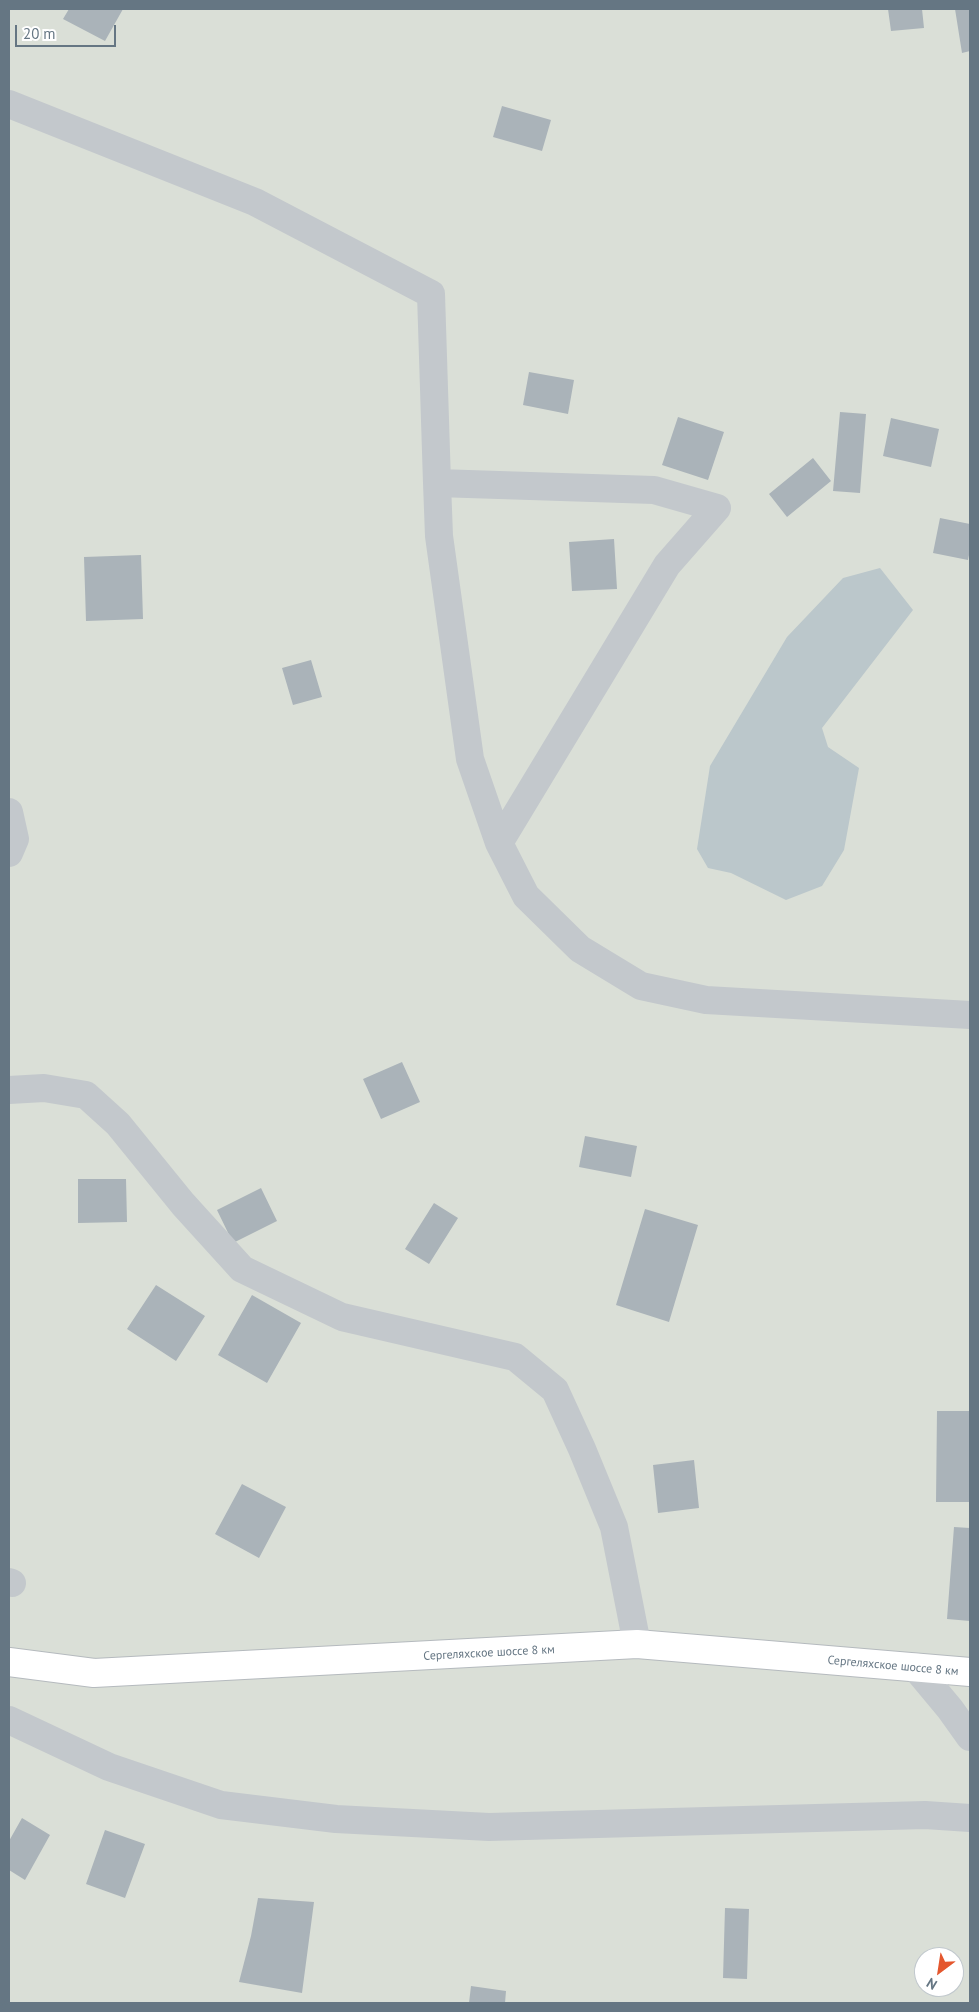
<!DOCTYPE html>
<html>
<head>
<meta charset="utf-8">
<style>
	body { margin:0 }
	#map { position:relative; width:979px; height:2012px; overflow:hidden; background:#fafaf8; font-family:"PT Sans",sans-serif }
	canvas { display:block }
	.frame { position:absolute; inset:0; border:10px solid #657683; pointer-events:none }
	.north { position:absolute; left:914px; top:1947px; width:50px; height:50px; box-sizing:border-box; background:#fff; border:1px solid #c1c8cd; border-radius:50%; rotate:211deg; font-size:14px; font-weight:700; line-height:20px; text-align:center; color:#657683 }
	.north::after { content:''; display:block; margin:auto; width:18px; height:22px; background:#e4572e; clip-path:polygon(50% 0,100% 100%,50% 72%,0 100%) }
	.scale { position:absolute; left:15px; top:25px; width:101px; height:22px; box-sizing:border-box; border:2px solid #657683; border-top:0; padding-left:6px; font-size:15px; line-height:18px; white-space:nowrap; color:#657683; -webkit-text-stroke:4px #fff; paint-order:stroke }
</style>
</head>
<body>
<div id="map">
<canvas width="979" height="2012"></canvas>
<div class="frame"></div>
<div class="north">N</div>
<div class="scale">20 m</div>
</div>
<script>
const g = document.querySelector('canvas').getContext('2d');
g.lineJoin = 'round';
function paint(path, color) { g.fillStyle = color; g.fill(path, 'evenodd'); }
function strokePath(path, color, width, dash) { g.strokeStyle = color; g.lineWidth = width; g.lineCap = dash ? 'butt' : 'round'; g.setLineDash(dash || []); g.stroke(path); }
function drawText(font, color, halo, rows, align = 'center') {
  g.font = font + ' "PT Sans",sans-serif'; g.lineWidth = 5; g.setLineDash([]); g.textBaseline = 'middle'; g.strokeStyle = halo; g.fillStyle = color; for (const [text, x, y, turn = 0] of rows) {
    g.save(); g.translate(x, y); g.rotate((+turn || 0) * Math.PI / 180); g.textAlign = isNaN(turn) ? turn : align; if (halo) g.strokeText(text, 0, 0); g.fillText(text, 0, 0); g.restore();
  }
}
paint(new Path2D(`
	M 9,9 L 970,9 L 970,2003 L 9,2003 ZM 924,1957 L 954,1957 L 954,1987 L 924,1987 Z`), '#dadfd7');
paint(new Path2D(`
	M 880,568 L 913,610 L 822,728 L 828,747 L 859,768 L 844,850 L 822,886 L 786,900 L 731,873 L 708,868 L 697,849 L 710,766 L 787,637 L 843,578 Z`), '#bbc7cb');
paint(new Path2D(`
	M 69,9 L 123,9 L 105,41 L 63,19 Z
	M 888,9 L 922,9 L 924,28 L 891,31 Z
	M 955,9 L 970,9 L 970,51 L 962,53 Z
	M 502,106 L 551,120 L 542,151 L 493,137 Z
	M 529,372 L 574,380 L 568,414 L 523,405 Z
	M 840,412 L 866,414 L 860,493 L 833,491 Z
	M 678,417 L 724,432 L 708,480 L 662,465 Z
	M 891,418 L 939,429 L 931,467 L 883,456 Z
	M 813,458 L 831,481 L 787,517 L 769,494 Z
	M 940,518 L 970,524 L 970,550 L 968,560 L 933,553 Z
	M 614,539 L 617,589 L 572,591 L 569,542 Z
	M 141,555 L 143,619 L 86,621 L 84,557 Z
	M 311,660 L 322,697 L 293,705 L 282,668 Z
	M 402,1062 L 420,1102 L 381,1119 L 363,1079 Z
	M 585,1136 L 637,1146 L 631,1177 L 579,1167 Z
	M 78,1179 L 126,1179 L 127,1222 L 78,1223 Z
	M 261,1188 L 277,1221 L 233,1243 L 217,1210 Z
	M 434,1203 L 458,1218 L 429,1264 L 405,1249 Z
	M 645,1209 L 698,1225 L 669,1322 L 616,1305 Z
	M 156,1285 L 205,1316 L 176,1361 L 127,1329 Z
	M 252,1295 L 301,1323 L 267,1383 L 218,1355 Z
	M 937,1411 L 970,1411 L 970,1502 L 936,1502 Z
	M 694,1460 L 699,1508 L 658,1513 L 653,1465 Z
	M 242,1484 L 286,1507 L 259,1558 L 215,1534 Z
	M 954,1527 L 970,1528 L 970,1621 L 947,1619 Z
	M 22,1818 L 50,1835 L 25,1880 L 9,1870 L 9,1841 Z
	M 105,1830 L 145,1844 L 125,1898 L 86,1884 Z
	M 258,1898 L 314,1902 L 302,1993 L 239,1982 L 251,1936 Z
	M 725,1908 L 749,1909 L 747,1979 L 723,1978 Z
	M 471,1986 L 506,1991 L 505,2003 L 469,2003 Z`), '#aab3b9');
const major = new Path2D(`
	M 9,1662 L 94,1673 L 637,1644 L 970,1672`);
strokePath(major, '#b5babe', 30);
strokePath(new Path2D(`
	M 9,104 L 255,202 L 431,294 L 437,483
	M 9,812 L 15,839 L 9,853
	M 499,843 L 470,759 L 439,536 L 437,483 L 654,490 L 717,508 L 667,565 L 499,843 L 526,896 L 580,949 L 641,986 L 706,1000 L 970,1015
	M 9,1090 L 44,1088 L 86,1095 L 118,1124 L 183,1204 L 242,1269 L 342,1317 L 515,1357 L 555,1390 L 582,1449 L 614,1527 L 637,1644
	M 9,1582 L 12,1583
	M 915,1667 L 950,1709 L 970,1737
	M 9,1720 L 109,1767 L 221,1805 L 336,1819 L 489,1827 L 925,1815 L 970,1818`), '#c3c8cc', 28);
strokePath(major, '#fff', 28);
drawText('12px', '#657683', '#fff', [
	["Сергеляхское шоссе 8 км",489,1653,-3],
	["Сергеляхское шоссе 8 км",893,1666,5]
]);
</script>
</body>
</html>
